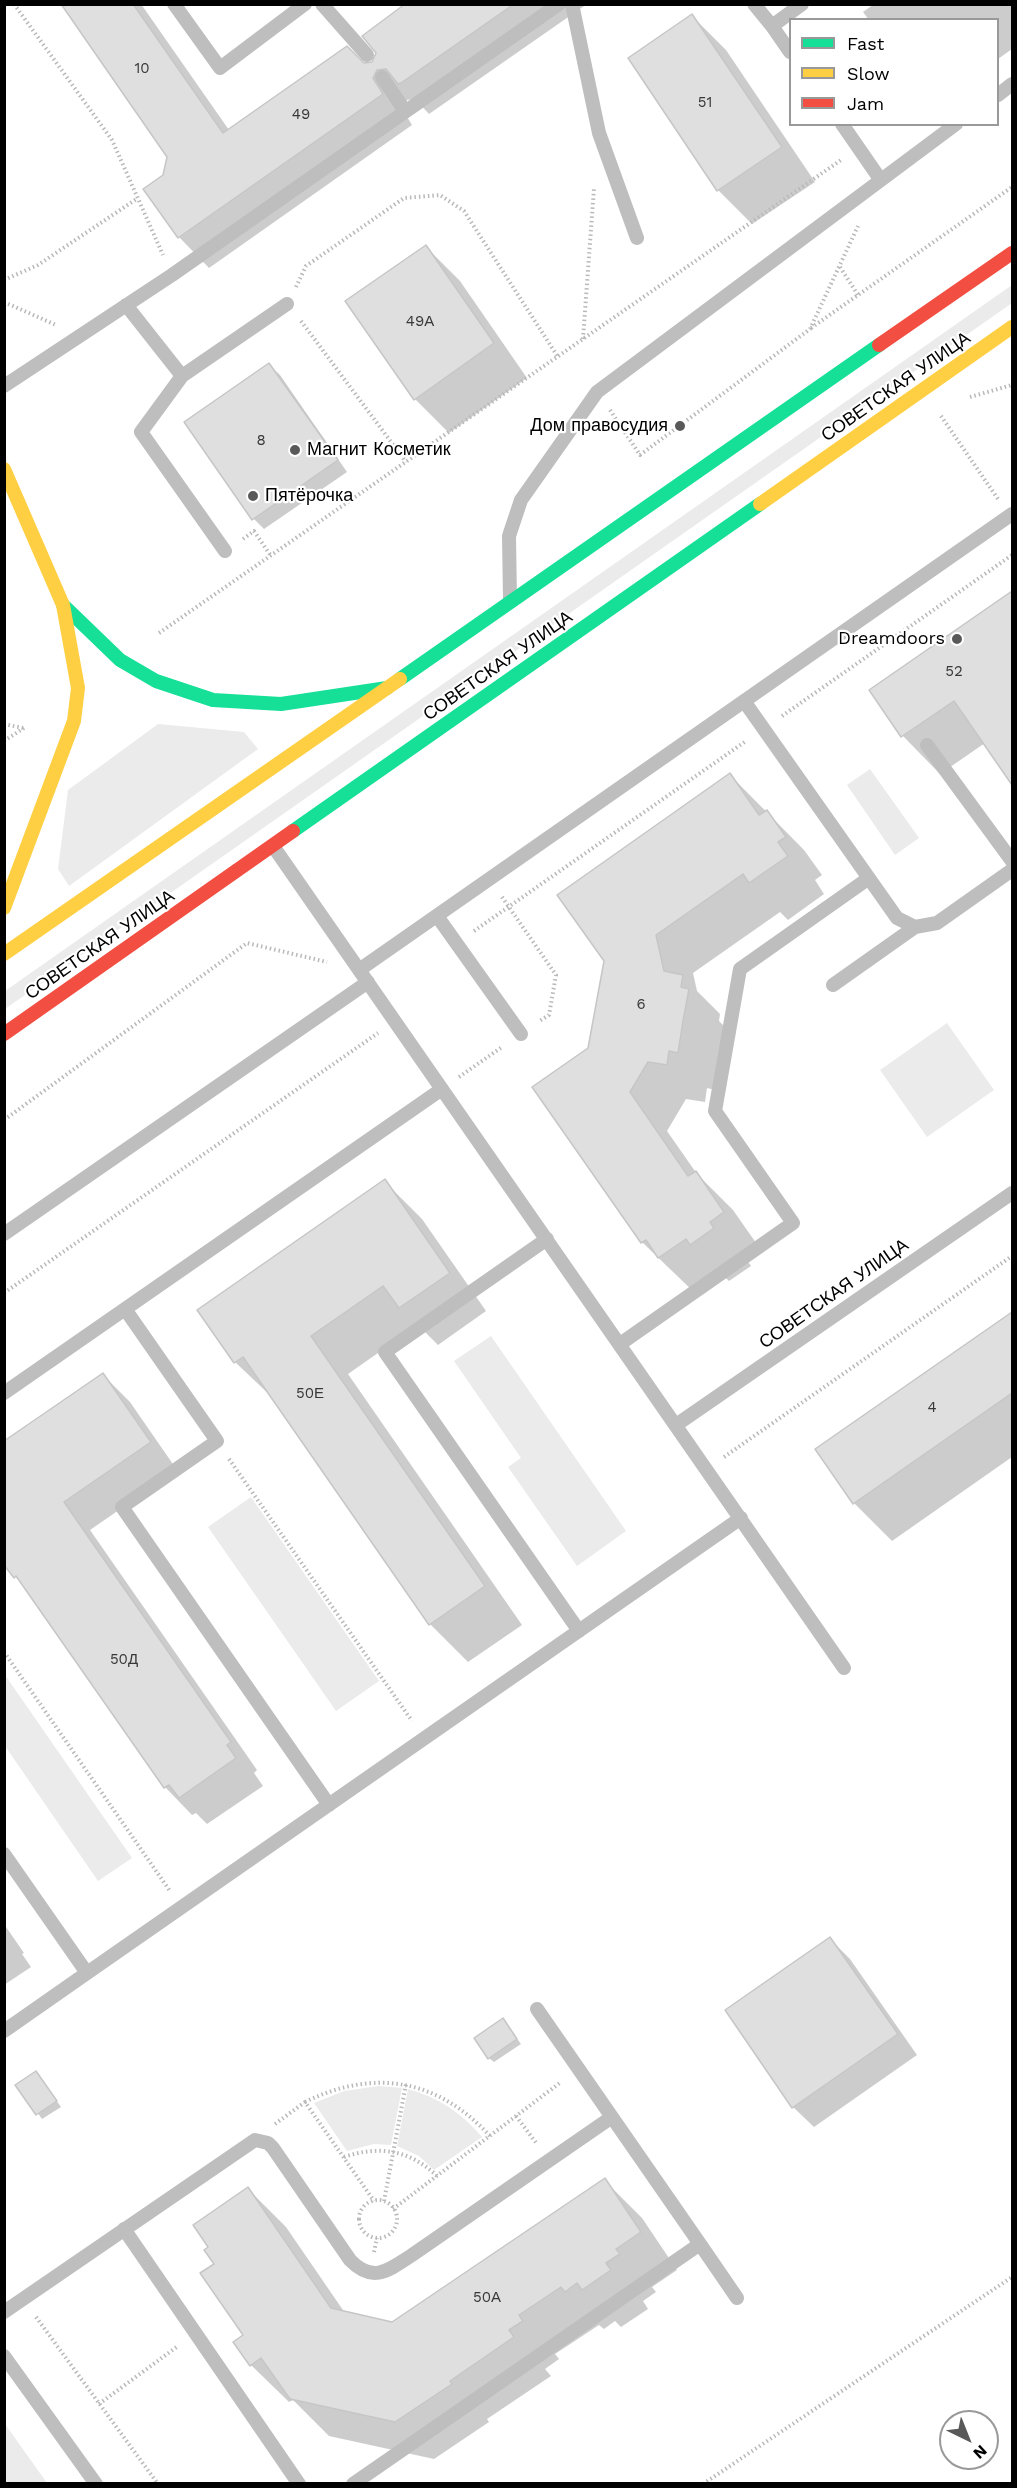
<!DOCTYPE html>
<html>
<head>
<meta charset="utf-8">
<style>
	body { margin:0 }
	#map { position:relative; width:1017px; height:2488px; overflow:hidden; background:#fff; font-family:"Work Sans",sans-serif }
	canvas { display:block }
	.frame { position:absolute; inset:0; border:6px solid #000; pointer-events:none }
	.legend { position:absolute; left:789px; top:18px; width:210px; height:108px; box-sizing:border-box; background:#fff; border:2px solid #999; margin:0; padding:8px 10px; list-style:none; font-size:18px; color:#000 }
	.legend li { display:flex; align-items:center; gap:12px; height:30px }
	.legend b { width:30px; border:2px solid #999 }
	.north { position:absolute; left:939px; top:2410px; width:60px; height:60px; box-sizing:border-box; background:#fff; border:2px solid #999; border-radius:50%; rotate:137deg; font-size:16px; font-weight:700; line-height:24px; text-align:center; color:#000 }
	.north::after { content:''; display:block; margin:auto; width:21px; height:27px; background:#595959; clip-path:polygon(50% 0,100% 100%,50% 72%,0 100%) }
</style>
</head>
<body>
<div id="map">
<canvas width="1017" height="2488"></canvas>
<div class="frame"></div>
<ul class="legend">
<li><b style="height:8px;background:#16e098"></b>Fast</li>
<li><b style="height:8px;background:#ffcf43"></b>Slow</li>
<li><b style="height:8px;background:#f24e42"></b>Jam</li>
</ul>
<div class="north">N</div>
</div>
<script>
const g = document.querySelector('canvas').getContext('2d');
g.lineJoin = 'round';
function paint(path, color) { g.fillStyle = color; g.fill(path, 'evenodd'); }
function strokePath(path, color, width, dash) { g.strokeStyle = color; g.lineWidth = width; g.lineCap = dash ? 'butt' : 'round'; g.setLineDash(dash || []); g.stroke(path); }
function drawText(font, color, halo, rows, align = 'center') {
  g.font = font + ' "Work Sans",sans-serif'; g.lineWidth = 4.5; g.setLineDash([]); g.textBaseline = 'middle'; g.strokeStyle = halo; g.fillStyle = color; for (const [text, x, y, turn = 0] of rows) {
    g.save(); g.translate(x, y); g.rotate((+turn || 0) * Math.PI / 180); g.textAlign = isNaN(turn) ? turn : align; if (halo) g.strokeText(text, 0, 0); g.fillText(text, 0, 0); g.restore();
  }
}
paint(new Path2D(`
	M 1012,285 L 1012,303 L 5,1009 L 5,991 Z
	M 158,724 L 244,732 L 258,749 L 69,886 L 58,869 L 68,790 Z
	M 870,769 L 919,838 L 895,855 L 847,785 Z
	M 947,1023 L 994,1090 L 927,1137 L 880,1070 Z
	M 491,1336 L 626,1531 L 577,1566 L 508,1467 L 521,1458 L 454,1361 Z
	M 251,1497 L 379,1681 L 336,1711 L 208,1527 Z
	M 5,1675 L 132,1858 L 98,1881 L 5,1746 Z
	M 379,2086 L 402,2088 L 391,2145 L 374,2144 L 347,2151 L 314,2103 L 344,2091 Z
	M 408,2089 C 438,2097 462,2113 482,2137 L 434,2170 L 419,2156 L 397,2146 Z
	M 4,2424 L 5,2424 L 47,2483 L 5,2483 Z`), '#ebebeb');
paint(new Path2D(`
	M 63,4 L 141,4 L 229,130 L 364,65 L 374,63 L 409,4 L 587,4 L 429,114 L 415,99 L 407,100 L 403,110 L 412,125 L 209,268 L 179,237 L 176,167 Z
	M 874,4 L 1012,4 L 1012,49 L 998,59 L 998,20 L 869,20 L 863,12 Z
	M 692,16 L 726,50 L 815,182 L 752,224 L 718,190 Z
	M 426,247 L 460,281 L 527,378 L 449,433 L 415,399 Z
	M 269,365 L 280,375 L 347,472 L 264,529 L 254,519 L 186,422 Z
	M 1012,592 L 1012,783 L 985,743 L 940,774 L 903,736 L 871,691 Z
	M 730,775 L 804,850 L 822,875 L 815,880 L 824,894 L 788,920 L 780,912 L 693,973 L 697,991 L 720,1014 L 719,1021 L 726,1028 L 715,1090 L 707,1088 L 705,1102 L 686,1099 L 667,1131 L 697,1174 L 733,1210 L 761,1250 L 747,1260 L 751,1266 L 729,1281 L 724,1276 L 697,1295 L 643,1243 L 534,1088 L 590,1048 Z
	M 384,1181 L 422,1219 L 486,1311 L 438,1345 L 418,1325 L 348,1374 L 522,1625 L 468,1662 L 430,1624 L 274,1399 L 235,1362 Z
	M 1012,1313 L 1012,1457 L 892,1541 L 854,1503 L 817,1449 Z
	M 103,1375 L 130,1402 L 177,1470 L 90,1530 L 257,1770 L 254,1773 L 263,1786 L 207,1824 L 196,1813 L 192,1815 L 165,1787 L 29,1591 L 4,1563 Z
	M 4,1924 L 24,1953 L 22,1954 L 31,1967 L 4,1985 Z
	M 830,1939 L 850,1959 L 917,2055 L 814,2127 L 793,2107 Z
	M 503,2020 L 521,2044 L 494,2062 L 489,2058 Z
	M 40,2078 L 61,2107 L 42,2119 L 18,2085 Z
	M 604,2180 L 642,2218 L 677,2270 L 652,2287 L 656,2292 L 643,2301 L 648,2309 L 621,2327 L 615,2321 L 604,2329 L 599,2325 L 555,2354 L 559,2359 L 545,2369 L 551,2376 L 487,2419 L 489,2422 L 434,2459 L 329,2436 L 293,2400 L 289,2402 L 251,2365 L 245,2335 L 216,2264 L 248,2189 L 286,2227 L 345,2313 L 393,2323 Z`), '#0003');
const building = new Path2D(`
	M 61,4 L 133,4 L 223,133 L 347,46 L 364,63 L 372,62 L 376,53 L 362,36 L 405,4 L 514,4 L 401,83 L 398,84 L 386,69 L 377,70 L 373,78 L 383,94 L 178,238 L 143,189 L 163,175 L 167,157 Z
	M 692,14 L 782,147 L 717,191 L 628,58 Z
	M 426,245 L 494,343 L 414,400 L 345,301 Z
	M 269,363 L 338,460 L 252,520 L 184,422 Z
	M 1012,591 L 1012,785 L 954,701 L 901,737 L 869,690 Z
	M 730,773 L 759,815 L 767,810 L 786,837 L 778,842 L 788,856 L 749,883 L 743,874 L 656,935 L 664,971 L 683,975 L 681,987 L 689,989 L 683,1021 L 678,1053 L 669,1051 L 667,1065 L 648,1062 L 630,1092 L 688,1176 L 696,1171 L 724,1212 L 710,1222 L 714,1228 L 690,1245 L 686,1239 L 658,1258 L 646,1240 L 641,1243 L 532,1087 L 588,1048 L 604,961 L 557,895 Z
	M 385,1179 L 450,1273 L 399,1308 L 383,1286 L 311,1336 L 485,1586 L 429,1625 L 243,1357 L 234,1363 L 197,1310 Z
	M 1012,1312 L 1012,1393 L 853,1504 L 815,1449 Z
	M 103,1373 L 151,1442 L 64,1502 L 231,1742 L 227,1745 L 236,1758 L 179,1798 L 169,1785 L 164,1788 L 16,1576 L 14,1578 L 4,1565 L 4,1441 Z
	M 830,1937 L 898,2034 L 792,2108 L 725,2010 Z
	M 503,2018 L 517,2039 L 488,2059 L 474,2038 Z
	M 36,2071 L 57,2101 L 36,2115 L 15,2085 Z
	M 605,2178 L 641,2232 L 616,2249 L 620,2254 L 606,2263 L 611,2270 L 582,2290 L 577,2283 L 565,2292 L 561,2287 L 519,2315 L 523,2321 L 509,2330 L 514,2337 L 450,2381 L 452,2384 L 395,2422 L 290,2399 L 261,2358 L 250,2366 L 233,2342 L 243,2335 L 200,2273 L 214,2264 L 204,2250 L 208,2247 L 193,2225 L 248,2187 L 331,2308 L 392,2322 Z`);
paint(building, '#dfdfdf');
strokePath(building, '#c6c6c6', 1.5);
strokePath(new Path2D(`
	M 14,4 L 112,140 L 163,255
	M 840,267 L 858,295
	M 4,280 L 38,265 L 138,198
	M 296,287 L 306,266 L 404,198 L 440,195 L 464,211 L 558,357
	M 4,302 L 56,325
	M 301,321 L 406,462
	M 811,328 L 1012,187
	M 583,339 L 594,188
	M 970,397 L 1012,385
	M 610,410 L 640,455 L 810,329 L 858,226
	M 941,416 L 998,499
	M 243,539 L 254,531 L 271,556
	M 159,633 L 841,160
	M 782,716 L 1012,555
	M 4,724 L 23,728
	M 4,741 L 24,728
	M 502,897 L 556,975 L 549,1015 L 538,1022
	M 474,931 L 746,741
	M 459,1077 L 502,1047
	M 4,1120 L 247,943 L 327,962
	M 4,1293 L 378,1033
	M 724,1457 L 1012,1256
	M 229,1459 L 412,1721
	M 4,1652 L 170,1891
	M 305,2102 C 374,2068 438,2079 490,2136
	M 516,2116 L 537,2144
	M 275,2124 L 305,2102 L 374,2201
	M 344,2157 C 379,2145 410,2150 437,2176
	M359 2219a19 19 0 1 1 38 0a19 19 0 1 1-38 0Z
	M 384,2201 L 406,2084
	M 393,2209 L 561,2082
	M 374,2252 L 377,2238
	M 36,2317 L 158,2484
	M 99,2404 L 178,2346
	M 703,2484 L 1012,2277`), '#b9b9b9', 4, [1.5, 3]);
strokePath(new Path2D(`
	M 174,4 L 220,68 L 305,4
	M 322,4 L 367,55
	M 572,4 L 599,133 L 637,238
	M 754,4 L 772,26
	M 790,52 L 772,26 L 802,4
	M 382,77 L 405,111
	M 998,95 L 1012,84
	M 842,124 L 880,179
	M 126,305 L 182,376
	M 4,386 L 172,275 L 559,4
	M 225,551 L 141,432 L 182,376 L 287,304
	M 510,600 L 509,536 L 521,500 L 597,392 L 956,124
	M 744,701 L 897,918 L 915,927 L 937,923 L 1012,870
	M 927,745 L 1012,861
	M 273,846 L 844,1668
	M 437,916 L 521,1034
	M 359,970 L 1012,514
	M 833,985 L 915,927
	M 4,1234 L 368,982
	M 547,1239 L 385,1352 L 579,1631
	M 125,1309 L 217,1441 L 122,1507 L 329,1805
	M 620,1344 L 793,1223 L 715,1111 L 740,969 L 869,878
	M 4,1393 L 442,1089
	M 676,1425 L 1012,1193
	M 4,1854 L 87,1973 L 4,2031
	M 87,1973 L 741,1518
	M 124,2229 L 299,2484
	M 700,2244 L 737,2298
	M 4,2312 L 255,2140 L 268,2143 L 273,2148 L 350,2260 C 373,2284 389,2270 412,2255 L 612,2117
	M 4,2356 L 96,2484
	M 353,2484 L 700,2244 L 537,2009`), '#bebebe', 14);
strokePath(new Path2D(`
	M 63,605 L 120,660 L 156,681 L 213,700 L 281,704 L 387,688
	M 400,679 L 879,345
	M 293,831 L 760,504`), '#16e098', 14);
strokePath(new Path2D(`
	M 4,469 L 63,605 L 78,688 L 74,721 L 4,908
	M 760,504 L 1012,327
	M 4,954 L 400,679`), '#ffcf43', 14);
strokePath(new Path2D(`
	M 879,345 L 1012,253
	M 4,1034 L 293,831`), '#f24e42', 14);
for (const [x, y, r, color] of [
	[680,426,6,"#595959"],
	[295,450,6,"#595959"],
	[253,496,6,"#595959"],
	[957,639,6,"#595959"]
]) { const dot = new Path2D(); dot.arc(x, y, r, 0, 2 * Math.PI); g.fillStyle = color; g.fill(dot); strokePath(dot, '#fff', 2); }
drawText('15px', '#383838', null, [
	["10",142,69],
	["51",705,103],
	["49",301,115],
	["49А",420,322],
	["8",261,441],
	["52",954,672],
	["6",641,1005],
	["50Е",310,1394],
	["4",932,1408],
	["50Д",124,1660],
	["50А",487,2298]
]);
drawText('18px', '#000', '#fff', [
	["СОВЕТСКАЯ УЛИЦА",896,387,-35],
	["СОВЕТСКАЯ УЛИЦА",498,666,-35],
	["СОВЕТСКАЯ УЛИЦА",100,945,-35],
	["СОВЕТСКАЯ УЛИЦА",834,1294,-35]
]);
drawText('18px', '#000', '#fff', [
	["Дом правосудия",668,426],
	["Магнит Косметик",307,450,"left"],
	["Пятёрочка",265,496,"left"],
	["Dreamdoors",945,639]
], 'right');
</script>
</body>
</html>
